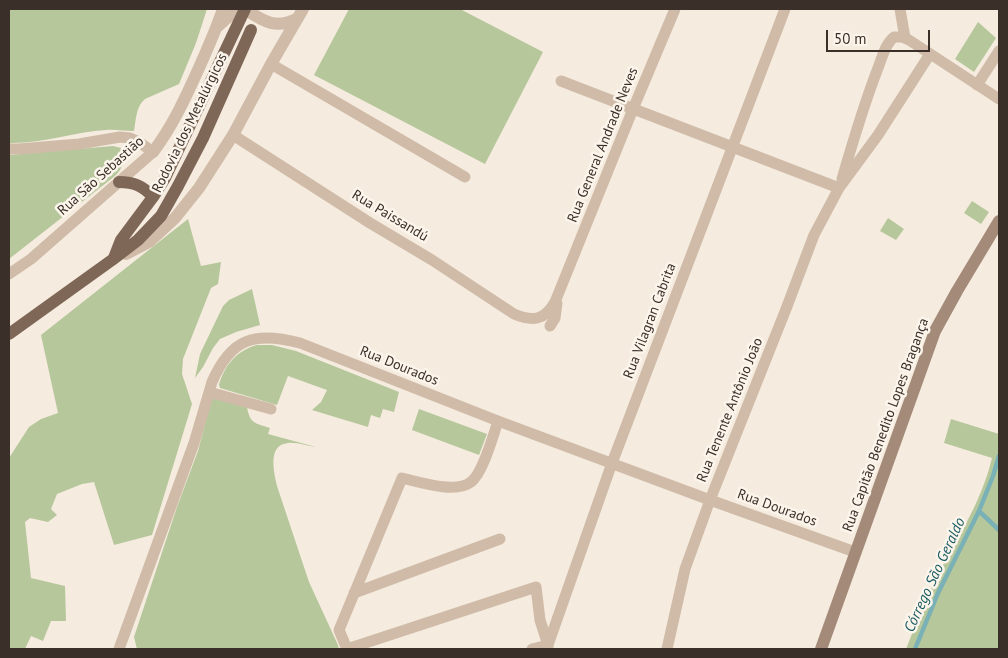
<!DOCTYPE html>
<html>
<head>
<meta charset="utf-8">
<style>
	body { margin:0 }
	#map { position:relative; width:1008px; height:658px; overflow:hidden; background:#f5ebde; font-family:"PT Sans",sans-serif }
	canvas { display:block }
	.frame { position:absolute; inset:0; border:10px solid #3b2f29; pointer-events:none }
	.scale { position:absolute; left:826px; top:30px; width:104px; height:22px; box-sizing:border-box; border:2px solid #3b2f29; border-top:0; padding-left:6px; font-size:15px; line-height:18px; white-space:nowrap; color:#3b2f29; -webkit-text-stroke:4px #fcf5eb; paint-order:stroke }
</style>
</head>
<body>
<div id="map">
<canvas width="1008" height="658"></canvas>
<div class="frame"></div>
<div class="scale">50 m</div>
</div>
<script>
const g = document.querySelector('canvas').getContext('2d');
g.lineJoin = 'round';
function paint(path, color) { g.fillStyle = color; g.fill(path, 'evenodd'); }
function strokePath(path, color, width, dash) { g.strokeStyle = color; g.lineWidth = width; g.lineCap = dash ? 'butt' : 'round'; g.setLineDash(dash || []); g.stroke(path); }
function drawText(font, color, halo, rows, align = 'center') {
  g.font = font + ' "PT Sans",sans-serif'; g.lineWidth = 5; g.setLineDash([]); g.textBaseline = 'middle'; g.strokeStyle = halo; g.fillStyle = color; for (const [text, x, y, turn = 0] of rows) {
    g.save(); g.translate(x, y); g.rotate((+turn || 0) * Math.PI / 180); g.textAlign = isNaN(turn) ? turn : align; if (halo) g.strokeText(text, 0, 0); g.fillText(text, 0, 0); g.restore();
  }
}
paint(new Path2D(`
	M 9,9 L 207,9 L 196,43 L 179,84 L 145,99 C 136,106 136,120 134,131 C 125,131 115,129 106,130 C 74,132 41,144 9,143 Z
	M 349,9 L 460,9 L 543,52 L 485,164 L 314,75 Z
	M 978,22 L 996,38 L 974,72 L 955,59 Z
	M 113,146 L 121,148 C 127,158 123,168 115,176 L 9,259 L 9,155 Z
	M 972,201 L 989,212 L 981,224 L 964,213 Z
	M 888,218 L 904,229 L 896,240 L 880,231 Z
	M 188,219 L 201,266 L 221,262 L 218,284 L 211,288 L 183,359 L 182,374 L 192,404 L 152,535 L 114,545 L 94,482 L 82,484 L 57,494 L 51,509 L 57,515 L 48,522 L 30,518 L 25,522 L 31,578 L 65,586 L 66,621 L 51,621 L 43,641 L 31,636 L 25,649 L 9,649 L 9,458 L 29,427 L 41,419 L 58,413 L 41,335 Z
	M 252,289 L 260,325 L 236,332 L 220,339 L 213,348 L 203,367 L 195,378 L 200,354 L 223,306 L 229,300 Z
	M 257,345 L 272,345 L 296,351 L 399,392 L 394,412 L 383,409 L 380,418 L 371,415 L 368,427 L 312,410 L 321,402 L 327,390 L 288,376 L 277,405 L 220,388 L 219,385 C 224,366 237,350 257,345 Z
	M 212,397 L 247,407 C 250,424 255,423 270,428 L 268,434 L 316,447 C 307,446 297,442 288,443 C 267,445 274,472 277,486 L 309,582 L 338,645 L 339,649 L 137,649 L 134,637 L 177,507 L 198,451 Z
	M 419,409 L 487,434 L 479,455 L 412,430 Z
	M 951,419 L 999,434 L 999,649 L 906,649 C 915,627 923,604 934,582 C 955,542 981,504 992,458 L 944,443 Z`), '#b7c79c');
strokePath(new Path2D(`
	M 979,511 L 999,530
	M 915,649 L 938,593 L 979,511 L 993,476 L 999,456`), '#79b1b6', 4.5);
strokePath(new Path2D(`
	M 900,9 L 905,38
	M 271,64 L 465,177
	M 561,81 L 839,188
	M 977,85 L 999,51
	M 233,135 L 370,223 L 432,260 L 514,314 C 533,322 545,320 555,302 L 633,109 L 675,9
	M 9,149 L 19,149 L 79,144 L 120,137 L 130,138 L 139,142 L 153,152 L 31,259 L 9,274
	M 842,179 C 853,141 864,104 878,68 C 882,58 885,44 894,37 L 902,37 L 909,40 L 999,99
	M 550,326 L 555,318 L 557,303
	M 209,392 L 271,409
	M 354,593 L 500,539
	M 119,649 L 194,443 L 212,382 C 231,338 255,331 300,343 L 498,421 L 710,500 L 855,552
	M 347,649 L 339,630 L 402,478 C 419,482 456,494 471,482 C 483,473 493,436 498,421
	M 347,649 L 536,587 L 540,620 L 548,645 L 548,648
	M 532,649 L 548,645 L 612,463 L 785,9
	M 667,649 L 685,569 L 710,500 L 786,309 L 814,235 L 839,188 L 878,135 L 930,54`), '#cfbba8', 11);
strokePath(new Path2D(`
	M 245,9 C 264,22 277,30 298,18
	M 217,27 L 237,9
	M 153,152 C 172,127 185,99 198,70 C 207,50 216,30 223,9
	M 126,254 L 149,242 L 175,218 L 199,188 L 233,135 L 271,64 L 303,9`), '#cfbba8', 12);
strokePath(new Path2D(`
	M 821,649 L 935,331 L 957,291 L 999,221`), '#a38a79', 12);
strokePath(new Path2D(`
	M 119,182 C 134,182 143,186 153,197
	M 114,258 L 121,240 L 153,197 L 165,178 L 245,9
	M 9,334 L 112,260 L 138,240 L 161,216 L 178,186 L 203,138 L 251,30`), '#7f6758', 12);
drawText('14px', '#3b2f29', '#fcf5eb', [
	["Rodovia dos Metalúrgicos",190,123,-64],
	["Rua General Andrade Neves",603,145,-68],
	["Rua São Sebastião",101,176,-42],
	["Rua Paissandú",390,216,31],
	["Rua Vilagran Cabrita",650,321,-69],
	["Rua Dourados",399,366,22],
	["Rua Tenente Antônio João",730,410,-68],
	["Rua Capitão Benedito Lopes Bragança",886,425,-70],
	["Rua Dourados",777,508,20]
]);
drawText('italic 15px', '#195b62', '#fcf5eb', [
	["Córrego São Geraldo",935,575,-65]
]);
</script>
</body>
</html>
